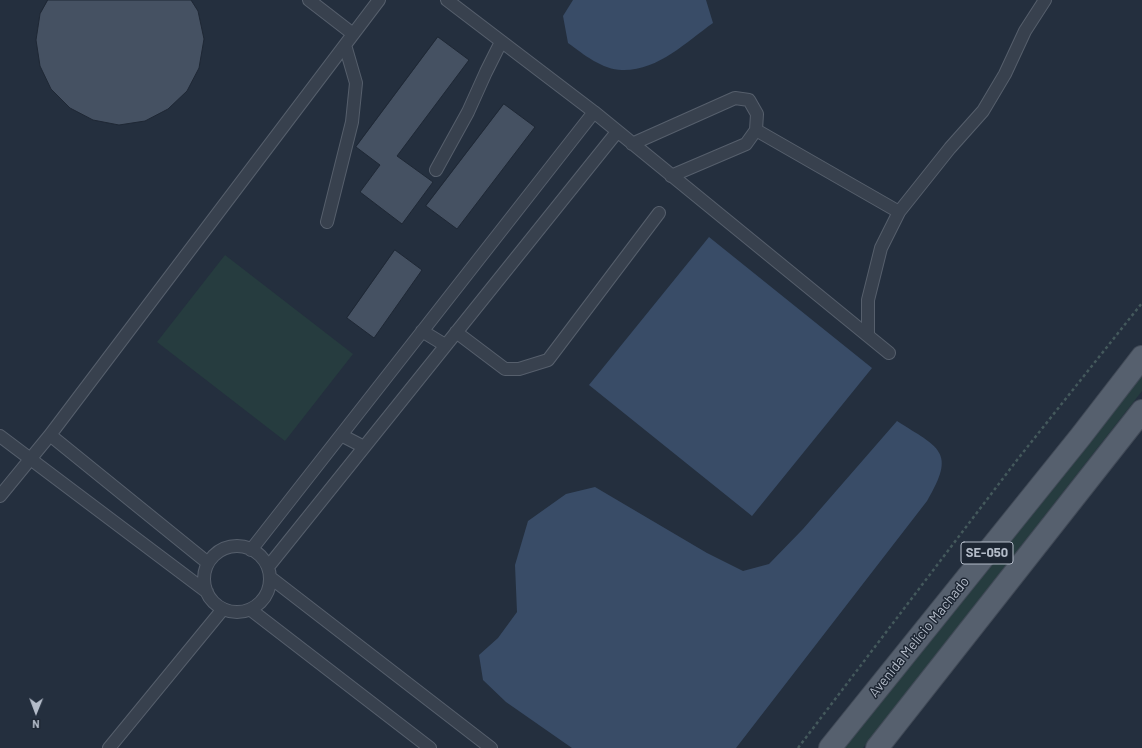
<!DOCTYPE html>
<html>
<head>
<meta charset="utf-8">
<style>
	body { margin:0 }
	#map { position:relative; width:1142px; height:748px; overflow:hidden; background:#242f3e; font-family:Barlow,sans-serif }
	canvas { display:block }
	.north { position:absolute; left:16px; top:692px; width:40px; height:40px; -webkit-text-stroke:3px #1d2633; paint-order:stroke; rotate:181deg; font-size:11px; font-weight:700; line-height:16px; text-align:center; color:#b4bcc9 }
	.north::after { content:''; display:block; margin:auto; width:14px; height:18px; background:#b4bcc9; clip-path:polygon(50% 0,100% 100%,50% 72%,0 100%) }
</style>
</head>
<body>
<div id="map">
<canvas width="1142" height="748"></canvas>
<div class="north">N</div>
</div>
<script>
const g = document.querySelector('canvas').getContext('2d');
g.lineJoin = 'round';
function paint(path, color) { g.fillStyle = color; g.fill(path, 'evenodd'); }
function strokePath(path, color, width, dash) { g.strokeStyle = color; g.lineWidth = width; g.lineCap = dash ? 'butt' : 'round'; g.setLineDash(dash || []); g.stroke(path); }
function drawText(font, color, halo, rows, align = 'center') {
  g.font = font + ' Barlow,sans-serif'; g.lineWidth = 3; g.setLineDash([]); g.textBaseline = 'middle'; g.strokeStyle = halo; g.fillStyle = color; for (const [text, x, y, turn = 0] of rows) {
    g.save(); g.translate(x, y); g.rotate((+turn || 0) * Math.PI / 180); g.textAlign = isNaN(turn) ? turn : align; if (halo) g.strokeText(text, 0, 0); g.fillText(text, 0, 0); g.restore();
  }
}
paint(new Path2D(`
	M 225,255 L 353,354 L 285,441 L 157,342 Z
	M 1142,364 L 1142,391 L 863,748 L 841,748 Z`), '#263c3f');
paint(new Path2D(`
	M 573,0 L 706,0 L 713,23 C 686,42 658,71 622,70 C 603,70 583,54 568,43 L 563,16 Z
	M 709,237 L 872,368 L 752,516 L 589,385 Z
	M 897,421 C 939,448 957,451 927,501 L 736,748 L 572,748 L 506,702 L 483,680 L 479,655 L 498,638 L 517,612 L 515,565 L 528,521 L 566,494 L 595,487 L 707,553 L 743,571 L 769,564 L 803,529 Z`), '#394c67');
const building = new Path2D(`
	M 48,0 L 191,0 L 198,11 L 204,39 L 199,68 L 187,91 L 168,109 L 145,121 L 119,125 L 93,120 L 70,108 L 51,89 L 40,66 L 36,40 L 40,14 Z
	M 438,37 L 469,60 L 397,156 L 433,182 L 402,224 L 360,192 L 380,165 L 356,147 Z
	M 504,104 L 535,127 L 457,229 L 426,206 Z
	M 395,250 L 422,270 L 374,338 L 347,318 Z`);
paint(building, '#455162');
strokePath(building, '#1f2835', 1);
const service = new Path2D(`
	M 309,0 L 353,34
	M 447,0 L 594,112 L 889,353
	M 756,130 L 899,212
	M 632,144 L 735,98 L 749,100 L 757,114 L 756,130 L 746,144 L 671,176
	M 436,170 L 468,112 L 486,72 L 501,42
	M 327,222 L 352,122 L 356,83 L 345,45
	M 422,331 L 445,345
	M 456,332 L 505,369 L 519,369 L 548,360 L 659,213
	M 868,335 L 868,300 L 881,248 L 899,212 L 950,148 L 983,111 L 1005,74 L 1025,31 L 1045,0
	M 50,435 L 208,563
	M 341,435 L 364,447
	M 0,436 L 207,592
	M 0,496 L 50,435 L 379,0
	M204 579a33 33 0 1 1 66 0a33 33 0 1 1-66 0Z
	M 251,550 L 594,112
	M 268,567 L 617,132
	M 271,578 L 491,748
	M 251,610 L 430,748
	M 109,748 L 223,609`);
const primary = new Path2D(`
	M 830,748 L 1081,436 L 1142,357
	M 877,748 L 1142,411`);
strokePath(service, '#565f6c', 14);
strokePath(primary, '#414a57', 24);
strokePath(new Path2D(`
	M 798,748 L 1017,460 L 1142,303`), '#44595c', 2.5, [3, 3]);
strokePath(service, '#38414e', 12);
strokePath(primary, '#56606e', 22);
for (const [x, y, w] of [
	[987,553,52]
]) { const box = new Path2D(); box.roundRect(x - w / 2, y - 11, w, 22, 3); g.fillStyle = '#1d2633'; g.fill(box); strokePath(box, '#b4bcc9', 1); }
drawText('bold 13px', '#b4bcc9', null, [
	["SE-050",987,553]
]);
drawText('14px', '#b4bcc9', '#1d2633', [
	["Avenida Melício Machado",919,637,-51]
]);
</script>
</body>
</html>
